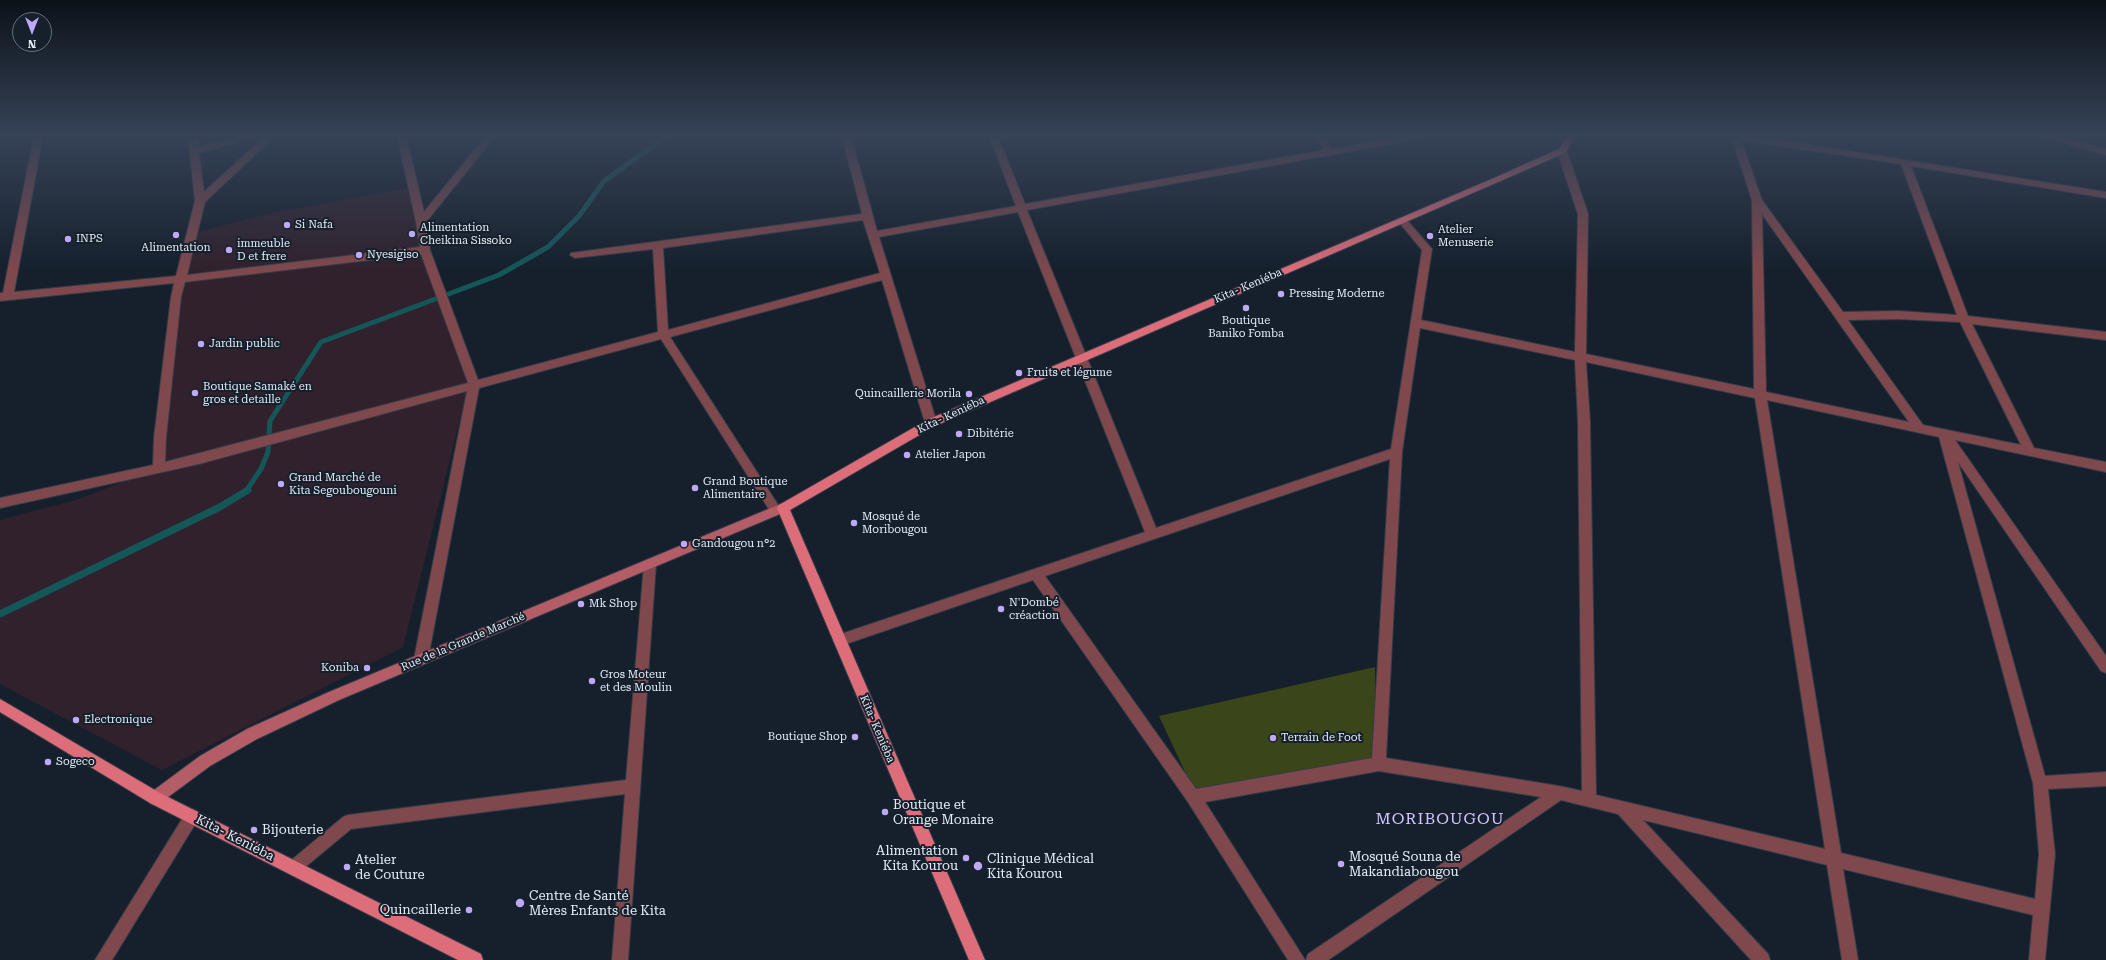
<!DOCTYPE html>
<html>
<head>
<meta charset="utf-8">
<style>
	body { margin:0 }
	#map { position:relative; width:2106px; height:960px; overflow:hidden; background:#16202d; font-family:"Roboto Serif",serif }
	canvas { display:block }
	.north { position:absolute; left:12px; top:12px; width:40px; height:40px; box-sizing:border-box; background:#16202d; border:1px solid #68717d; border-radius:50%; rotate:180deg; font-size:11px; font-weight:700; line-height:16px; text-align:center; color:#e4ebf4 }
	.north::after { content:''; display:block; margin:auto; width:14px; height:18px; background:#bea9f5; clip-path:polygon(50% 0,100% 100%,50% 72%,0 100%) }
</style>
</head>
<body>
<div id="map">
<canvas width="2106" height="960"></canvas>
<div class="north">N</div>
</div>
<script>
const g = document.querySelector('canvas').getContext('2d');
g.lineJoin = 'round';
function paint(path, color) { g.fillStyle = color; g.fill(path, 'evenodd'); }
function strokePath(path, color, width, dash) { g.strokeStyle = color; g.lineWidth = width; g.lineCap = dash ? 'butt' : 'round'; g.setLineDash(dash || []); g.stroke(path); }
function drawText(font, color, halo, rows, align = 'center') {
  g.font = font + ' "Roboto Serif",serif'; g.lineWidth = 4; g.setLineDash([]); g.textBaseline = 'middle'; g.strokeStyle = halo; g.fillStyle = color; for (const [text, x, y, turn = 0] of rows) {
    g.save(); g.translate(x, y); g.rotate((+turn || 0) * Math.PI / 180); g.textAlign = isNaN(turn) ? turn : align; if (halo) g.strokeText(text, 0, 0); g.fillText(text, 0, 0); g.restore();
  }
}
paint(new Path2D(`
	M 413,187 L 424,241 L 468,387 L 403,647 L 162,770 L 0,684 L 0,520 L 76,500 L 159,468 L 176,297 L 191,234 L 268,214 Z`), '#30212c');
paint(new Path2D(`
	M 1375,667 L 1376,761 L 1194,791 L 1159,716 Z`), '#3b451a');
strokePath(new Path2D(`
	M 246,491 L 261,469 L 268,452 L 270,421 L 321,342 L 499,275 L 548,247 L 579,216 L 604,181 L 667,136`), '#145759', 5);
strokePath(new Path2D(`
	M 0,614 L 220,507 L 248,490`), '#145759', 7);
const street = new Path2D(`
	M 34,136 L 43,136 L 14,292 L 176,276 L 195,201 L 188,136 L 198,136 L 199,147 L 244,136 L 261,136 L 199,153 L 204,192 L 265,136 L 275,136 L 205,202 L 187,275 L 420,247 L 416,222 L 397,136 L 406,136 L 424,212 L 486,136 L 495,136 L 426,222 L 430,250 L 478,380 L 658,332 L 653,249 L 575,258 L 570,255 L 571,253 L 862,214 L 842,136 L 851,136 L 877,231 L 1016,206 L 989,136 L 998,136 L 1025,204 L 1324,150 L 1315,136 L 1324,136 L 1332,149 L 1402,136 L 1423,136 L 1419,139 L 1027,210 L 1156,528 L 1391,449 L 1422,250 L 1399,222 L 1399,218 L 1405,218 L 1432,249 L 1421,320 L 1575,352 L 1578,214 L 1557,151 L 1559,149 L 1565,149 L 1567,151 L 1588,214 L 1586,354 L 1754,389 L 1752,200 L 1731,136 L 1755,136 L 2106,192 L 2106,198 L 1911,166 L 1968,316 L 2106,332 L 2106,340 L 1972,324 L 2034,448 L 2106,462 L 2106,472 L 1955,440 L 2106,656 L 2106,673 L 2101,671 L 1958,462 L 2045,776 L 2106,772 L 2106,786 L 2048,789 L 2055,854 L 2045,960 L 2029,960 L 2033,915 L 1843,869 L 1858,960 L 1842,960 L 1827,865 L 1643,820 L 1768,954 L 1770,960 L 1751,960 L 1618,814 L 1561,800 L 1328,960 L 1306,960 L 1308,954 L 1541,797 L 1379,771 L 1205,802 L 1305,960 L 1288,960 L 1188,802 L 1033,580 L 840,646 L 835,644 L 833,640 L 835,636 L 1145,532 L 1018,212 L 879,237 L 937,423 L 935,426 L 931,427 L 925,423 L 882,280 L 670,337 L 780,508 L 782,511 L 780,514 L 772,514 L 661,339 L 479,388 L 428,659 L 426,663 L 421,665 L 416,663 L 414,659 L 467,391 L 199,464 L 0,508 L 0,498 L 153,465 L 154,438 L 171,297 L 174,283 L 0,301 L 0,293 L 3,293 ZM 1741,140 L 1901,164 L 1957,315 L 1898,311 L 1843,312 L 1762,200 ZM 1762,214 L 1909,422 L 1766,392 ZM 863,220 L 880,273 L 668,330 L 663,248 ZM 421,254 L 468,383 L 165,462 L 166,438 L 181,297 L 185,282 ZM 1898,319 L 1960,322 L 2021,445 L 1923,425 L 1848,320 ZM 1420,328 L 1575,360 L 1578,422 L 1582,791 L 1559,786 L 1386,758 L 1402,452 ZM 1586,362 L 1755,398 L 1825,849 L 1596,795 L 1590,422 ZM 1767,400 L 1939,437 L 2033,783 L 2039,854 L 2035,899 L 1841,853 ZM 1390,459 L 1372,758 L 1196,789 L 1045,576 Z
	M 2040,136 L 2056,136 L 2106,149 L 2106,155 Z
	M 650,559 L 654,560 L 656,564 L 628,960 L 612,960 L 625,794 L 351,829 L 298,873 L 293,876 L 288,873 L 285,868 L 288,863 L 343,817 L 348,815 L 626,780 L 644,564 L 646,560 Z
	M 192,809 L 197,811 L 199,816 L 197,821 L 112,960 L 95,960 L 187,811 Z`);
const secondary = new Path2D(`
	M 783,503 L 787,505 L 789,508 L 787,511 L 339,700 L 257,739 L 210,766 L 160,803 L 155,805 L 150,803 L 148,798 L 150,793 L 200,756 L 247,729 L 329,692 Z`);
const primary = new Path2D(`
	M 1567,136 L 1576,136 L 1565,153 L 935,426 L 790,510 L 985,960 L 969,960 L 777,508 L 779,505 L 927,420 L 1494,178 L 1559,149 Z
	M 0,699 L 160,793 L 481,954 L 483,960 L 458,960 L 150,803 L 0,712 Z`);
strokePath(street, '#333c49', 2);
strokePath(secondary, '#333c49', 2);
strokePath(primary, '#333c49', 2);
paint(street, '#7f484d');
paint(secondary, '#b45d66');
paint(primary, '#de6d7a');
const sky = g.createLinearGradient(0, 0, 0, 271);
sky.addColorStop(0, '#0c1219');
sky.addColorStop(0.5, '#364257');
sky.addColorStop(1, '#36425700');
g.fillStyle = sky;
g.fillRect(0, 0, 2106, 271);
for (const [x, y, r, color] of [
	[287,225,4,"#bea9f5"],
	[412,234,4,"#bea9f5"],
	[176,235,4,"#bea9f5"],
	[1430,236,4,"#bea9f5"],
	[68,239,4,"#bea9f5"],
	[229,250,4,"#bea9f5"],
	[359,255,4,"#bea9f5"],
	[1281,294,4,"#bea9f5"],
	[1246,308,4,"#bea9f5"],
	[201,344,4,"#bea9f5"],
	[1019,373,4,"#bea9f5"],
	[195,393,4,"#bea9f5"],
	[969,394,4,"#bea9f5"],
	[959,434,4,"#bea9f5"],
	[907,455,4,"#bea9f5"],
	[281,484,4,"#bea9f5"],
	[695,488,4,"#bea9f5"],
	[854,523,4,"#bea9f5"],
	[684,544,4,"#bea9f5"],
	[581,604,4,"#bea9f5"],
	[1001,609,4,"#bea9f5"],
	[367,668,4,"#bea9f5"],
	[592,681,4,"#bea9f5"],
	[76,720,4,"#bea9f5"],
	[855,737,4,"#bea9f5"],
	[1273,738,4,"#bea9f5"],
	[48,762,4,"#bea9f5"],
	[885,812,4,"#bea9f5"],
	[254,830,4,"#bea9f5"],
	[966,858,4,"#bea9f5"],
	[1341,864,4,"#bea9f5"],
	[978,866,5,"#bea9f5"],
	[347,867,4,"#bea9f5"],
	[520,903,5,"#bea9f5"],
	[469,910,4,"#bea9f5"]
]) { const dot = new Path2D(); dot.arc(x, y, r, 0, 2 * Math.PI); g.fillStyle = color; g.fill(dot); strokePath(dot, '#16202d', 1.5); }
drawText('11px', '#e4ebf4', '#16202d', [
	["Si Nafa",295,225],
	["Alimentation",420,228],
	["Cheikina Sissoko",420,241],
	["Atelier",1438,230],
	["Menuserie",1438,243],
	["INPS",76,239],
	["immeuble",237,244],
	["D et frere",237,257],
	["Alimentation",176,248,"center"],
	["Nyesigiso",367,255],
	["Pressing Moderne",1289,294],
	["Boutique",1246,321,"center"],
	["Baniko Fomba",1246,334,"center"],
	["Jardin public",209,344],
	["Fruits et légume",1027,373],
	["Boutique Samaké en",203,387],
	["gros et detaille",203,400],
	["Quincaillerie Morila",961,394,"right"],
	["Dibitérie",967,434],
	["Atelier Japon",915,455],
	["Grand Marché de",289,478],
	["Kita Segoubougouni",289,491],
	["Grand Boutique",703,482],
	["Alimentaire",703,495],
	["Mosqué de",862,517],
	["Moribougou",862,530],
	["Gandougou n°2",692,544],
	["N'Dombé",1009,603],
	["créaction",1009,616],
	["Mk Shop",589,604],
	["Koniba",359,668,"right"],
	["Gros Moteur",600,675],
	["et des Moulin",600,688],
	["Electronique",84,720],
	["Boutique Shop",847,737,"right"],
	["Terrain de Foot",1281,738],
	["Sogeco",56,762]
], 'left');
drawText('11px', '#e4ebf4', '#16202d', [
	["Kita- Keniéba",1248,286,-23],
	["Kita- Keniéba",951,415,-25],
	["Rue de la Grande Marché",463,642,-23],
	["Kita- Keniéba",877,729,67]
]);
drawText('13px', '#e4ebf4', '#16202d', [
	["Boutique et",893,805],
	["Orange Monaire",893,820],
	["Bijouterie",262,830],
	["Alimentation",958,851,"right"],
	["Kita Kourou",958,866,"right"],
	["Mosqué Souna de",1349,857],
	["Makandiabougou",1349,872],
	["Clinique Médical",987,859],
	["Kita Kourou",987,874],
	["Atelier",355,860],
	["de Couture",355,875],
	["Centre de Santé",529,896],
	["Mères Enfants de Kita",529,911],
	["Quincaillerie",461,910,"right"]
], 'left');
drawText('13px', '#e4ebf4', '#16202d', [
	["Kita- Keniéba",235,838,27]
]);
g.letterSpacing = '1px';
drawText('16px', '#d4c5fe', '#16202d', [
	["MORIBOUGOU",1440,819]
]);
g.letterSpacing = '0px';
</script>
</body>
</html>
